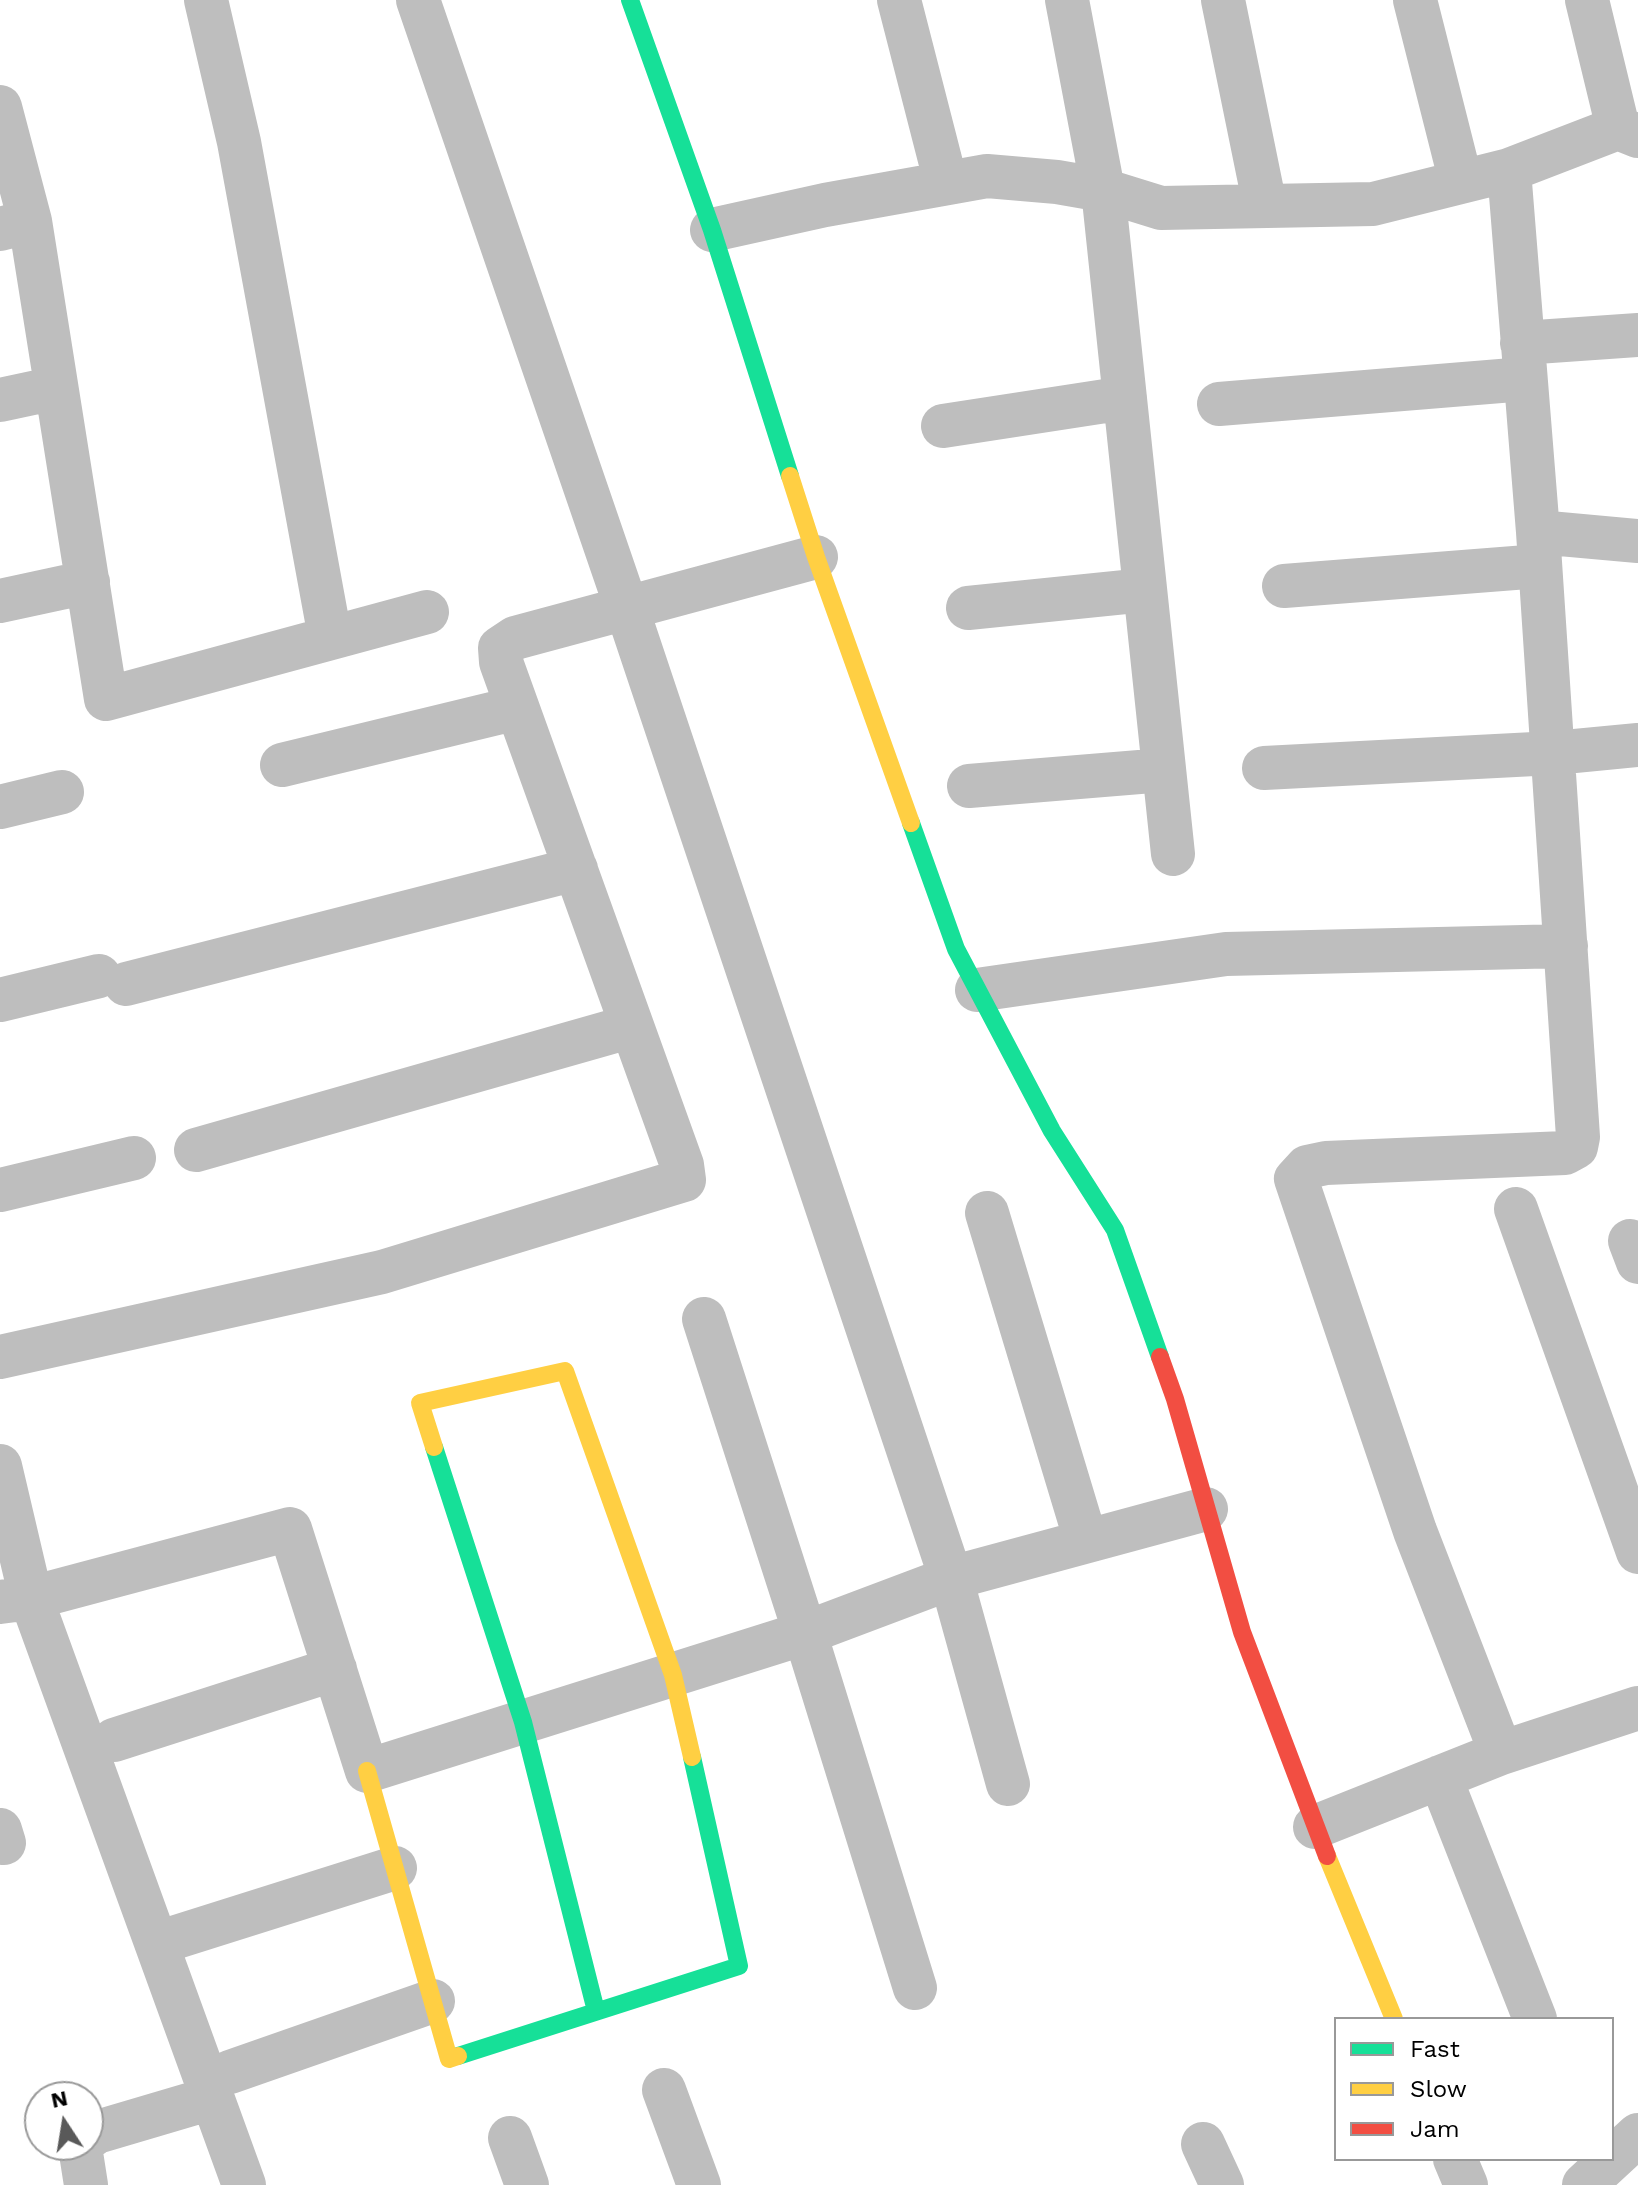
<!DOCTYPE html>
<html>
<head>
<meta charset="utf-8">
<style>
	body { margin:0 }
	#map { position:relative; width:1638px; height:2185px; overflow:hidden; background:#fff; font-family:"Work Sans",sans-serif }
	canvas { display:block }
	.legend { position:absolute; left:1334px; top:2017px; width:280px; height:144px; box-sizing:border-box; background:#fff; border:2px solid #999; margin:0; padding:10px 14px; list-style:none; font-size:24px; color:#000 }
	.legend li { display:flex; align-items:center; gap:16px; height:40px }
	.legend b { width:40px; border:2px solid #999 }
	.north { position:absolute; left:24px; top:2081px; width:80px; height:80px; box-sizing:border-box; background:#fff; border:2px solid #999; border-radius:50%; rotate:348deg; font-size:22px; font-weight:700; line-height:32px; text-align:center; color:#000 }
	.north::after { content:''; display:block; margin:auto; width:28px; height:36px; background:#595959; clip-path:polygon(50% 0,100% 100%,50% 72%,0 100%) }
</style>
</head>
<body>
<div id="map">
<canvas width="1638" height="2185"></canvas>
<ul class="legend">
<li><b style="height:10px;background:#16e098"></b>Fast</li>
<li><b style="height:10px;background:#ffcf43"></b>Slow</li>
<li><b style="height:10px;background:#f24e42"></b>Jam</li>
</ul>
<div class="north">N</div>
</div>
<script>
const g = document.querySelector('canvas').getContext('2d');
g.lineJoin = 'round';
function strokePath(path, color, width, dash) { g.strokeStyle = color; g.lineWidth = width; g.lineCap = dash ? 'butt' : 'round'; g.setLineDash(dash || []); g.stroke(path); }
strokePath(new Path2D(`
	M 206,0 L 239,142 L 330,637
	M 418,0 L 627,609 L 951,1578 L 1008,1784
	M 899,0 L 946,183
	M 1067,0 L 1103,190 L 1173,854
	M 1223,0 L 1265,206
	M 1415,0 L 1461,182
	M 1587,0 L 1618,128
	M 0,107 L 30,221 L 0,229
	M 1509,170 L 1538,532 L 1638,541
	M 30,221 L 106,699 L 427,612
	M 712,230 L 825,205 L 987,176 L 1057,182 L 1103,190 L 1161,208 L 1373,204 L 1509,170 L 1618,128 L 1638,136
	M 1522,343 L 1638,335
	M 0,400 L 56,388
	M 1219,404 L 1525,379
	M 943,426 L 1125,398
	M 1284,586 L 1540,566
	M 0,601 L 88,582
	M 968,608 L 1145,590
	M 282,765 L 517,708
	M 1264,768 L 1554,753 L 1638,745
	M 969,786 L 1164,770
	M 0,807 L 62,792
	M 126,984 L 576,869
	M 977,990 L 1226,954 L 1566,946
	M 0,1000 L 99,976
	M 196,1150 L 632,1026
	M 0,1190 L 134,1158
	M 1516,1209 L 1638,1552
	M 987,1213 L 1086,1541
	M 1630,1241 L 1638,1262
	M 704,1319 L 805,1633 L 915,1988
	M 0,1357 L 382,1272 L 684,1180 L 682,1165 L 501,662 L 500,648 L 515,638 L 816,557
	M 0,1466 L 31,1598 L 244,2185
	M 0,1602 L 31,1598 L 290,1529 L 367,1771 L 805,1633 L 951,1578 L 1206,1509
	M 114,1740 L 335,1669
	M 1501,1753 L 1415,1531 L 1296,1179 L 1307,1167 L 1326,1163 L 1565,1153 L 1576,1147 L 1578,1137 L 1538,532
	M 1440,1777 L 1535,2019
	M 1315,1827 L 1501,1753 L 1638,1708
	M 0,1830 L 4,1843
	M 170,1939 L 395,1868
	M 230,2072 L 433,2001
	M 664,2090 L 699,2185
	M 88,2138 L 97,2132 L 212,2098
	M 510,2138 L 527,2185
	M 1203,2144 L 1222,2185
	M 83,2145 L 81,2153 L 86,2185
	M 1455,2159 L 1466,2185
	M 1584,2185 L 1638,2135`), '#bebebe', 44);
strokePath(new Path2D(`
	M 630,0 L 712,230 L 790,476
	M 911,823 L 956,949 L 1052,1131 L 1115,1230 L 1160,1357
	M 434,1447 L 523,1722 L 596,2011
	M 458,2056 L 739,1966 L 692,1757`), '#16e098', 18);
strokePath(new Path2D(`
	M 790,476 L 816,557 L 911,823
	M 434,1447 L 420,1403 L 565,1371 L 673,1675 L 692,1757
	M 367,1771 L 449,2059 L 458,2056
	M 1327,1856 L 1394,2019`), '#ffcf43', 18);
strokePath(new Path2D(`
	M 1160,1357 L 1175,1399 L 1242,1632 L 1327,1856`), '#f24e42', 18);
</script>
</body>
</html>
